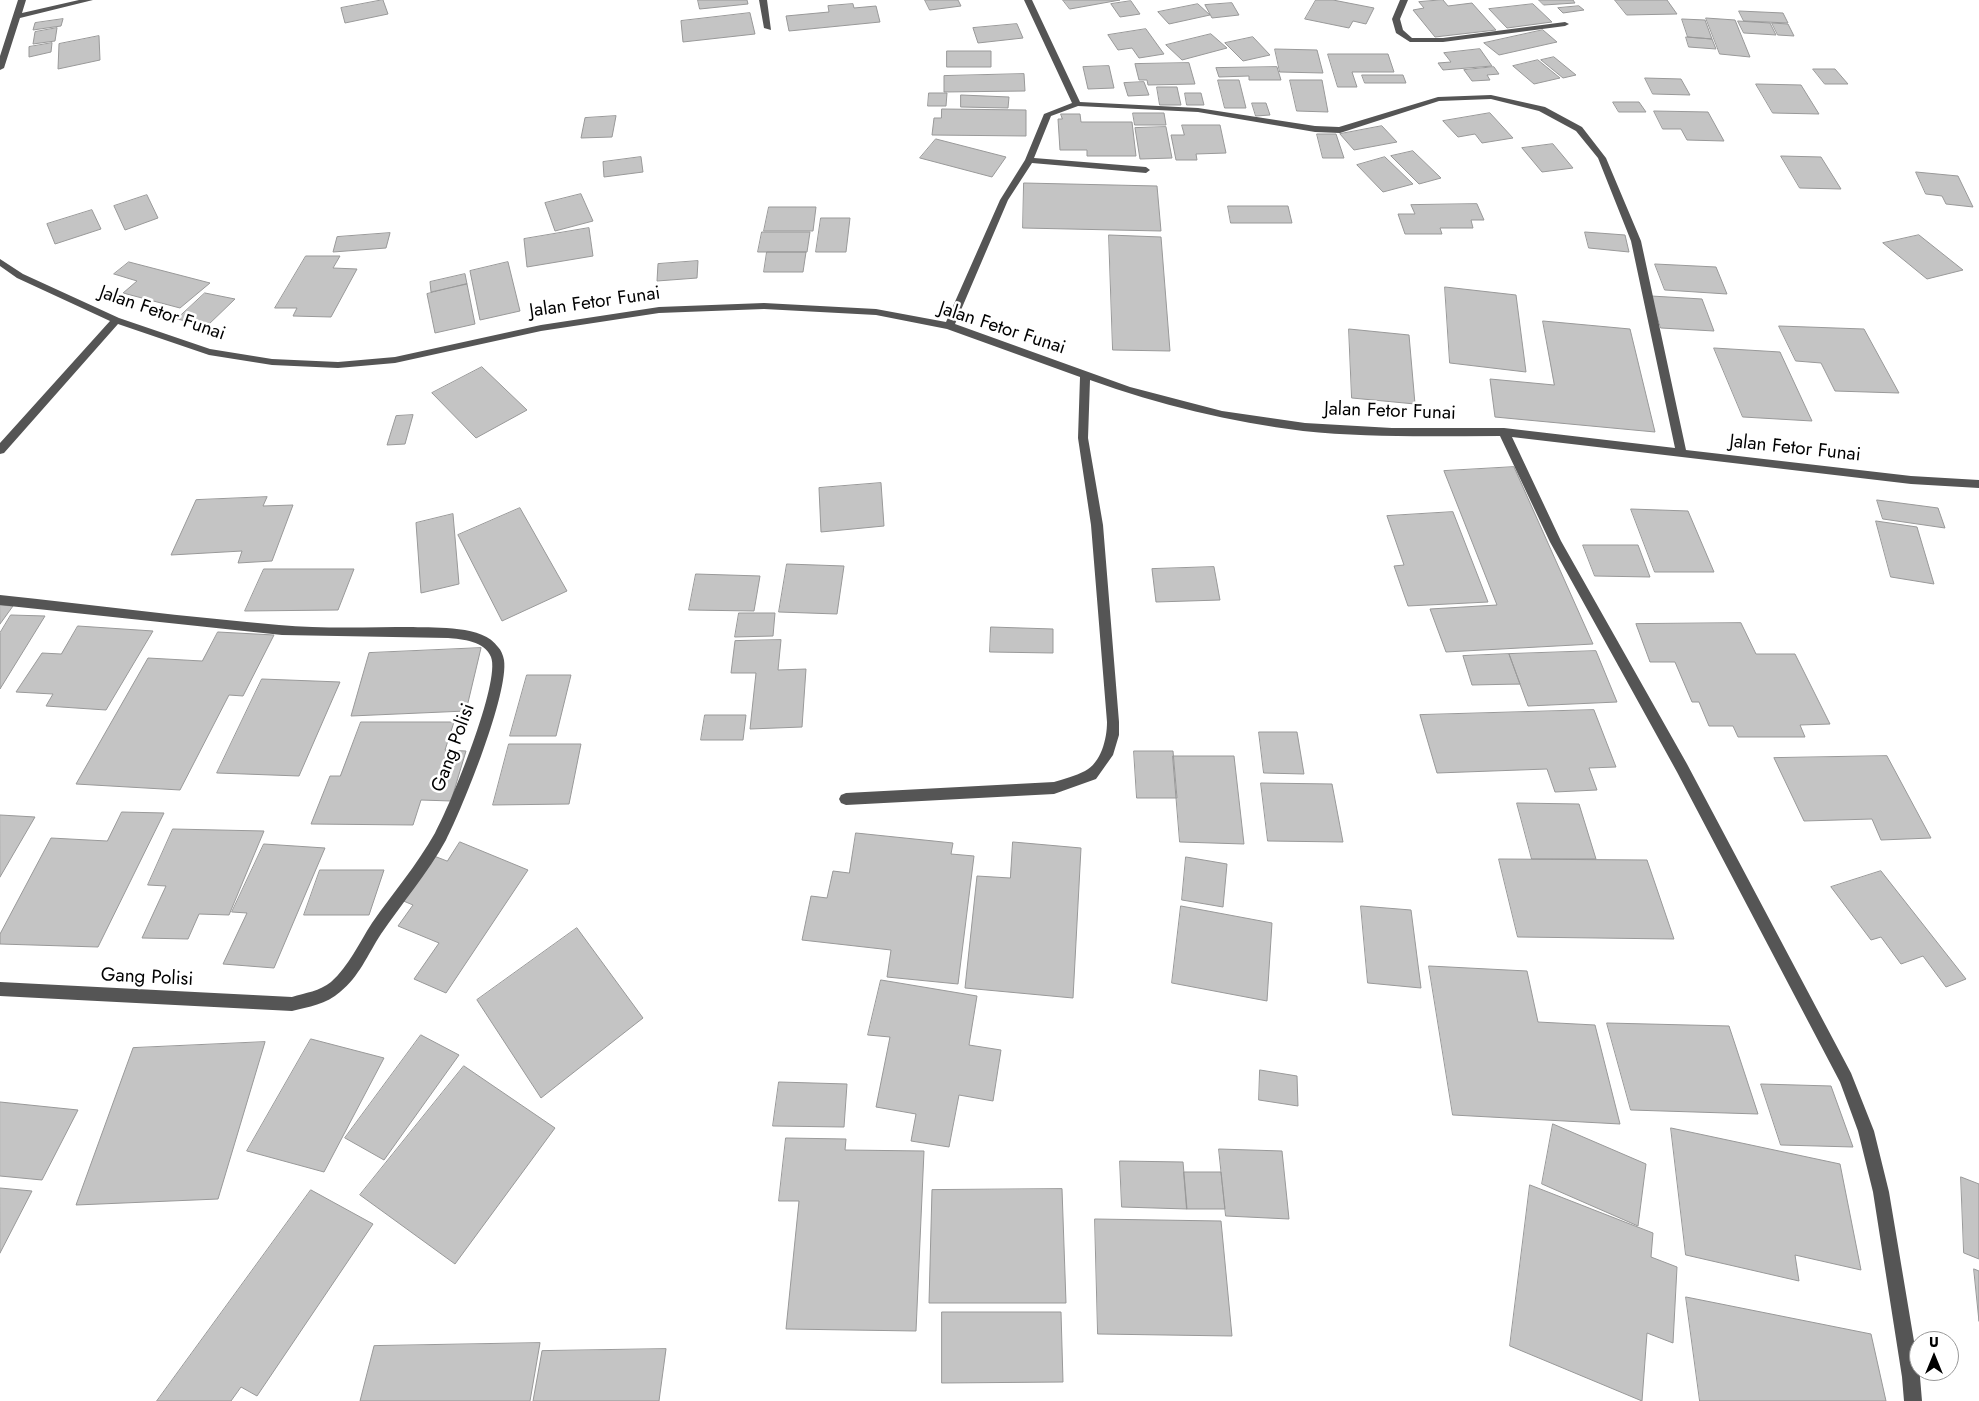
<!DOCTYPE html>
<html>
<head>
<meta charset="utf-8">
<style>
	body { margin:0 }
	#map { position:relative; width:1979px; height:1401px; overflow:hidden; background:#fff; font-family:Jost,sans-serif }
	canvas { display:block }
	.north { position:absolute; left:1909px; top:1331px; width:50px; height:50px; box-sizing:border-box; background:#fff; border:1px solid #999; border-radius:50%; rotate:0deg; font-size:14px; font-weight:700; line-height:20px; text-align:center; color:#000 }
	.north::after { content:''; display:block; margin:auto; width:18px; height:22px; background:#000; clip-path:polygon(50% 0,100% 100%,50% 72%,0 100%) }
</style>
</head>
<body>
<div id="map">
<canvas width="1979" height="1401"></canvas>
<div class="north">U</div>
</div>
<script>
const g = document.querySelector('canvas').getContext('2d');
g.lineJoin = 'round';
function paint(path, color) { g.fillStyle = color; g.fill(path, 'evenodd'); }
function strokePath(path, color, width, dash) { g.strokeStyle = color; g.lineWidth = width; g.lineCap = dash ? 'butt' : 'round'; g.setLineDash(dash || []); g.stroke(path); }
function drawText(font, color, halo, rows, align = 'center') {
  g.font = font + ' Jost,sans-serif'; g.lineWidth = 5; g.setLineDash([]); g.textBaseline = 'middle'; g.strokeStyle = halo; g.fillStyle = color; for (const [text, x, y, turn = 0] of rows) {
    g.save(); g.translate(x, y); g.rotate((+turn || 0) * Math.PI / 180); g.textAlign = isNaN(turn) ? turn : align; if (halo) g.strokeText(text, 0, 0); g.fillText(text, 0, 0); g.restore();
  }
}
const building = new Path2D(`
	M 383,0 L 388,14 L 345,23 L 341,8 Z
	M 698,0 L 747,0 L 748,4 L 700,9 Z
	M 925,0 L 958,0 L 961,6 L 930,10 Z
	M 1063,0 L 1120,0 L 1070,9 Z
	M 1316,0 L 1333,0 L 1374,8 L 1366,24 L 1353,21 L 1349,28 L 1305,19 Z
	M 1443,0 L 1448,6 L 1472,3 L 1496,30 L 1435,37 L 1413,10 L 1424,8 L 1419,2 Z
	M 1539,0 L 1573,0 L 1575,3 L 1544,5 Z
	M 1615,0 L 1667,0 L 1677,14 L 1627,15 Z
	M 1131,1 L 1140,14 L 1120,17 L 1111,4 Z
	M 1232,3 L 1239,15 L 1212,18 L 1205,5 Z
	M 853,4 L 854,8 L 876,6 L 880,22 L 789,31 L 786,16 L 829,12 L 828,6 Z
	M 1198,4 L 1210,15 L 1169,24 L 1158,12 Z
	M 1533,4 L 1552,22 L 1507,28 L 1489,9 Z
	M 1579,6 L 1584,10 L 1563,13 L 1558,8 Z
	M 1739,11 L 1783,13 L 1788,23 L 1744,21 Z
	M 750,13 L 755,34 L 683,42 L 681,21 Z
	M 1706,18 L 1735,20 L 1750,57 L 1720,54 Z
	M 63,19 L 61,26 L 33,30 L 35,23 Z
	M 1682,19 L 1705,20 L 1712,39 L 1688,37 Z
	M 1738,21 L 1770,23 L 1776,35 L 1744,33 Z
	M 1772,23 L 1788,24 L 1794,36 L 1778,35 Z
	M 1017,24 L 1023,38 L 978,43 L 973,28 Z
	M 57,28 L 55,41 L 33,44 L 35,32 Z
	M 1146,29 L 1164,54 L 1139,58 L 1132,48 L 1118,50 L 1108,35 Z
	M 1543,30 L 1557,42 L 1499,55 L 1484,43 Z
	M 1211,34 L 1227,48 L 1182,60 L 1166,45 Z
	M 99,36 L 100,60 L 58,69 L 59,44 Z
	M 1253,37 L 1270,55 L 1243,61 L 1225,43 Z
	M 1686,37 L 1712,39 L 1716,49 L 1689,47 Z
	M 52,43 L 51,52 L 29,57 L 29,47 Z
	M 1275,49 L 1317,50 L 1323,73 L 1280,72 Z
	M 1480,49 L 1492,66 L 1443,70 L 1438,63 L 1451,62 L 1444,53 Z
	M 947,51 L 991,51 L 991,67 L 947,67 Z
	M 1328,54 L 1388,54 L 1394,72 L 1352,72 L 1357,87 L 1338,87 Z
	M 1554,57 L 1576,75 L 1563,78 L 1541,60 Z
	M 1538,60 L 1560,78 L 1534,84 L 1513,66 Z
	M 1189,63 L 1195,84 L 1148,85 L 1147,80 L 1139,80 L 1135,64 Z
	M 1109,66 L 1114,88 L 1088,89 L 1083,67 Z
	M 1277,67 L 1281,80 L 1249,80 L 1249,76 L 1219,77 L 1216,68 Z
	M 1494,67 L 1499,74 L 1487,75 L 1490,80 L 1472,81 L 1464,70 Z
	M 1813,69 L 1835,69 L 1848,84 L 1825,84 Z
	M 1024,74 L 1025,91 L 944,92 L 944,76 Z
	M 1362,75 L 1403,75 L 1406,83 L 1365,83 Z
	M 1645,78 L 1681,79 L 1690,95 L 1653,94 Z
	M 1218,80 L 1239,80 L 1246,108 L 1225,108 Z
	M 1290,80 L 1322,80 L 1328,112 L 1297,111 Z
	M 1144,82 L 1149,95 L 1128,96 L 1124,83 Z
	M 1756,84 L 1801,85 L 1819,114 L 1773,113 Z
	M 1157,87 L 1177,87 L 1181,105 L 1160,105 Z
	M 929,93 L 947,93 L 946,106 L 928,106 Z
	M 1185,93 L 1201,93 L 1204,105 L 1187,105 Z
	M 961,95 L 1009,97 L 1008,108 L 961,107 Z
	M 1613,102 L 1639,102 L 1646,112 L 1619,112 Z
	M 1252,103 L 1266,103 L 1270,115 L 1256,116 Z
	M 942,109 L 1026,110 L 1026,136 L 932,135 L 934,118 L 941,118 Z
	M 1654,111 L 1708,112 L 1724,141 L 1687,140 L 1681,129 L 1663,129 Z
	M 1133,113 L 1164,113 L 1166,125 L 1135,125 Z
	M 1490,113 L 1513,138 L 1482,143 L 1475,134 L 1458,137 L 1443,121 Z
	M 1061,114 L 1080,114 L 1081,122 L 1132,122 L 1136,156 L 1087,156 L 1087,150 L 1060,150 L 1058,119 L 1062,119 Z
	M 616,116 L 612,137 L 581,138 L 585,118 Z
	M 1182,125 L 1220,125 L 1226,153 L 1196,154 L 1197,160 L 1176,160 L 1171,135 L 1184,135 Z
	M 1382,126 L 1397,142 L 1354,150 L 1340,134 Z
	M 1166,127 L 1172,158 L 1140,159 L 1135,128 Z
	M 1317,134 L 1336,134 L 1344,158 L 1323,158 Z
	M 936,139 L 1006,157 L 992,177 L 920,158 Z
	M 1553,144 L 1573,168 L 1542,172 L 1522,148 Z
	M 1413,151 L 1441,178 L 1419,184 L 1391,156 Z
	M 1781,156 L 1821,157 L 1841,189 L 1800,188 Z
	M 641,157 L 643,172 L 604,177 L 603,162 Z
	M 1385,157 L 1413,184 L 1383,192 L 1357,165 Z
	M 1916,172 L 1958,176 L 1973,207 L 1946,204 L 1942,196 L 1926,194 Z
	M 1024,183 L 1157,186 L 1161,231 L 1023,228 Z
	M 581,194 L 593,221 L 555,231 L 545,203 Z
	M 147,195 L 158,218 L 125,230 L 114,206 Z
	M 1477,204 L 1484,220 L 1471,220 L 1473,228 L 1440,228 L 1442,234 L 1405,234 L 1398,214 L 1415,214 L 1411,205 Z
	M 1228,206 L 1288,206 L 1292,223 L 1231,223 Z
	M 769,207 L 816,207 L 813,231 L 764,231 Z
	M 92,210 L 101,229 L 55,244 L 47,224 Z
	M 821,218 L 850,218 L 846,252 L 816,252 Z
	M 589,228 L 593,256 L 527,267 L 524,239 Z
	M 762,232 L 810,232 L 807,252 L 758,252 Z
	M 1585,232 L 1625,235 L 1629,252 L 1589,248 Z
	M 390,233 L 386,248 L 333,252 L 337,237 Z
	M 1109,235 L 1161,237 L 1170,351 L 1113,350 Z
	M 1919,235 L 1963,270 L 1927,279 L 1883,243 Z
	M 767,252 L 806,252 L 803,272 L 764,272 Z
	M 306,256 L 340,256 L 333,268 L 357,269 L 331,317 L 293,316 L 297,308 L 275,308 Z
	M 698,261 L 697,278 L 657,281 L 658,264 Z
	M 129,262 L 210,283 L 180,308 L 123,293 L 137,281 L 114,274 Z
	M 508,262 L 520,311 L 480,320 L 470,271 Z
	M 1655,264 L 1716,267 L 1727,294 L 1665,290 Z
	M 465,274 L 467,284 L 431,292 L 430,282 Z
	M 467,284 L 475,324 L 435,333 L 427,294 Z
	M 1445,287 L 1516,295 L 1526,372 L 1450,363 Z
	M 205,293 L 235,299 L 207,326 L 177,319 Z
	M 1651,296 L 1702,299 L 1714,331 L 1661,328 Z
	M 1543,321 L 1630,329 L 1655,432 L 1495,417 L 1490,379 L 1554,385 Z
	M 1779,326 L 1864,329 L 1899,393 L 1835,391 L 1821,363 L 1796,361 Z
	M 1349,329 L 1409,335 L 1415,404 L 1352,398 Z
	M 1714,348 L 1780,352 L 1812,421 L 1743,417 Z
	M 482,367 L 527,410 L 476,438 L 432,393 Z
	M 413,415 L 405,444 L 387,445 L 396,416 Z
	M 1514,467 L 1593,644 L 1446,652 L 1430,609 L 1497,605 L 1444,471 Z
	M 881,483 L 884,526 L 821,532 L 819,488 Z
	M 267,497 L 263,506 L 293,505 L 272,561 L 238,563 L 242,551 L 171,555 L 196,500 Z
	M 1877,500 L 1938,508 L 1945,528 L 1883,519 Z
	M 520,508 L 567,591 L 502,621 L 458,535 Z
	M 1631,509 L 1688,511 L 1714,572 L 1655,572 Z
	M 1453,512 L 1488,602 L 1408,606 L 1394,566 L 1404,565 L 1387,516 Z
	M 453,514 L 459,584 L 421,593 L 416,523 Z
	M 1876,521 L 1917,527 L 1934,584 L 1891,577 Z
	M 1583,545 L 1638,545 L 1650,577 L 1595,576 Z
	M 787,564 L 844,566 L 837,614 L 779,612 Z
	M 1214,567 L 1220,600 L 1156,602 L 1152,569 Z
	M 264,569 L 354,569 L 338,610 L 245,611 Z
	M 696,574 L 760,576 L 754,611 L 689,610 Z
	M 0,605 L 13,606 L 0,624 Z
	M 739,613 L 775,613 L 773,636 L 735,637 Z
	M 11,615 L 45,616 L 0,689 L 0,633 Z
	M 1741,623 L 1756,654 L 1795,654 L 1830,724 L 1800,725 L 1805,737 L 1738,737 L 1733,726 L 1709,726 L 1699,702 L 1692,702 L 1675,662 L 1650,662 L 1636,624 Z
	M 78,626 L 153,631 L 106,710 L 46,706 L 53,694 L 16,692 L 42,653 L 61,654 Z
	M 991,627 L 1053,629 L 1053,653 L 990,652 Z
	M 218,632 L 274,635 L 243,696 L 229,695 L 180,790 L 76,784 L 148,658 L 202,661 Z
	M 781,640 L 778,670 L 806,669 L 802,727 L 750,729 L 756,673 L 731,673 L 735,641 Z
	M 481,648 L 466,711 L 351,716 L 369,653 Z
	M 1596,651 L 1617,702 L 1528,706 L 1509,654 Z
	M 1509,654 L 1520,684 L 1472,685 L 1463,656 Z
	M 527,675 L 571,675 L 556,736 L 510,736 Z
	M 262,679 L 340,682 L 299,776 L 217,773 Z
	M 1594,710 L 1616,767 L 1589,768 L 1597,790 L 1555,792 L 1547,769 L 1437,773 L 1420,715 Z
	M 705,715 L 746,715 L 743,740 L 701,740 Z
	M 361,722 L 454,722 L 445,750 L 466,751 L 451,801 L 421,800 L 413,825 L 311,824 L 330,776 L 340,776 Z
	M 1259,732 L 1297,732 L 1304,774 L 1264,773 Z
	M 509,744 L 581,744 L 569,804 L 493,805 Z
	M 1134,751 L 1173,751 L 1177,798 L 1137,798 Z
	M 1173,756 L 1234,756 L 1244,844 L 1180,842 Z
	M 1887,756 L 1931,838 L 1881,840 L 1872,819 L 1804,821 L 1774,758 Z
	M 1261,783 L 1332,784 L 1343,842 L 1268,841 Z
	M 1517,803 L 1579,804 L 1596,859 L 1532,859 Z
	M 122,812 L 164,813 L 98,947 L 0,944 L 0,934 L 51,838 L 107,841 Z
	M 0,815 L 35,817 L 0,877 Z
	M 173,829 L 264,831 L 229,915 L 199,914 L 188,939 L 142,938 L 166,886 L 148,885 Z
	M 856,833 L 953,843 L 951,854 L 974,856 L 958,984 L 887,977 L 891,950 L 802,940 L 811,896 L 827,898 L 833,871 L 849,873 Z
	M 460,842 L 528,870 L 446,993 L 414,979 L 439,943 L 398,926 L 413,905 L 401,900 L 434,856 L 447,861 Z
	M 1013,842 L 1081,848 L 1073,998 L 965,988 L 977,876 L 1010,878 Z
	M 264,844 L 325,848 L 274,968 L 223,964 L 247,913 L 232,912 Z
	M 1186,857 L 1227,864 L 1223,907 L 1182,900 Z
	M 1499,859 L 1647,860 L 1674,939 L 1518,937 Z
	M 320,870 L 384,870 L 369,915 L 304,915 Z
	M 1881,871 L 1966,979 L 1946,987 L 1923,956 L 1901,964 L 1881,937 L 1871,940 L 1831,887 Z
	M 1181,906 L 1272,923 L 1267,1001 L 1172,983 Z
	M 1361,906 L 1411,910 L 1421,988 L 1368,983 Z
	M 577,928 L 643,1018 L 541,1098 L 477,1000 Z
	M 1429,966 L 1527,971 L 1538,1022 L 1595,1025 L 1620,1124 L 1453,1115 Z
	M 881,980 L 977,996 L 969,1045 L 1001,1050 L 993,1101 L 959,1095 L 949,1147 L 911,1141 L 916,1114 L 876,1107 L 890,1037 L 868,1035 Z
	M 1607,1023 L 1729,1026 L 1758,1114 L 1631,1110 Z
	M 421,1035 L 459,1055 L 384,1160 L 345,1138 Z
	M 311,1039 L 384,1058 L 324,1172 L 247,1151 Z
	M 265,1042 L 218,1199 L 76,1205 L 133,1048 Z
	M 464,1066 L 555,1128 L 455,1264 L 360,1195 Z
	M 1260,1070 L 1297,1076 L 1298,1106 L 1259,1100 Z
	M 779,1082 L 847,1084 L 844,1127 L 773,1126 Z
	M 1761,1084 L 1831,1086 L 1853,1147 L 1781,1145 Z
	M 0,1102 L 78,1110 L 42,1180 L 0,1176 Z
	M 1553,1124 L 1646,1164 L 1638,1226 L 1542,1184 Z
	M 1671,1128 L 1840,1164 L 1861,1270 L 1795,1255 L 1799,1281 L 1686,1255 Z
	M 786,1138 L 846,1139 L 845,1150 L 924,1151 L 916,1331 L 786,1329 L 799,1201 L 779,1201 Z
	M 1219,1149 L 1282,1151 L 1289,1219 L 1226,1216 Z
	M 1120,1161 L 1183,1162 L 1187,1209 L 1122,1207 Z
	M 1184,1172 L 1221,1172 L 1225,1209 L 1187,1209 Z
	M 1961,1177 L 1979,1184 L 1979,1259 L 1964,1253 Z
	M 1530,1185 L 1653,1233 L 1651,1257 L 1677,1267 L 1673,1343 L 1647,1333 L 1642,1401 L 1510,1346 Z
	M 0,1188 L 32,1191 L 0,1253 Z
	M 1062,1189 L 1066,1303 L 929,1303 L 932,1190 Z
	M 311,1190 L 373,1224 L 257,1396 L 241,1387 L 231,1401 L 157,1401 Z
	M 1095,1219 L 1221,1221 L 1232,1336 L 1098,1334 Z
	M 1974,1269 L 1979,1271 L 1979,1321 Z
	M 1686,1297 L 1871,1334 L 1886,1401 L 1700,1401 Z
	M 942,1312 L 1061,1312 L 1063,1382 L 942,1383 Z
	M 540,1343 L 530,1401 L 360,1401 L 374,1346 Z
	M 666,1349 L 659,1401 L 533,1401 L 542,1351 Z`);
paint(building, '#c4c4c4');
strokePath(building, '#999', 1);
paint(new Path2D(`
	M 18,0 L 26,0 L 22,13 L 79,0 L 93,0 L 20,18 L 4,68 L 0,70 L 0,56 Z
	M 759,0 L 767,0 L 771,30 L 764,28 Z
	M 1024,0 L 1032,0 L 1080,102 L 1198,108 L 1315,126 L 1339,127 L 1438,97 L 1491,95 L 1545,107 L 1582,127 L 1606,158 L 1641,241 L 1686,450 L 1911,476 L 1979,480 L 1979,488 L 1911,484 L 1512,437 L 1561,541 L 1687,764 L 1851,1073 L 1874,1131 L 1889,1192 L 1920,1377 L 1922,1401 L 1904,1401 L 1902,1377 L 1873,1192 L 1858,1131 L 1840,1082 L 1677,772 L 1550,542 L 1500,436 C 1435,436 1369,438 1303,431 C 1231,422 1159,405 1090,380 L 1088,438 L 1103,525 L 1119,722 L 1119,735 L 1113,755 L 1096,779 L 1054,794 L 846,805 L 841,803 L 839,799 L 841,795 L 846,793 L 1054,782 C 1064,779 1075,776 1085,771 C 1101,763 1107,739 1107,722 L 1091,525 L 1078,438 L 1080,377 L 947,329 L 876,315 L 764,309 L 659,313 L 541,331 L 395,363 L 338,368 L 272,365 L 209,355 L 118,324 L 4,453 L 0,454 L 0,443 L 110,321 L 17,278 L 0,266 L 0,259 L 23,274 L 119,318 L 210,349 L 272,359 L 338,362 L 395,357 L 541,325 L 659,307 L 764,303 L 876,309 L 946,322 L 1000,200 L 1025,160 L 1044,114 L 1072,103 ZM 1491,99 L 1539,111 L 1576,131 L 1598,158 L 1631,241 L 1675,448 L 1504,428 L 1392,428 L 1305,423 L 1222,411 L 1130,387 L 955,324 L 1008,200 L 1032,163 L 1146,173 L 1150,170 L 1146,167 L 1034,158 L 1051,116 L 1078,106 L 1198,112 L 1315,132 L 1340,133 L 1439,101 Z
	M 1400,0 L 1408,0 L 1400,19 L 1403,30 L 1412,38 L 1443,38 L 1565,22 L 1569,24 L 1565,26 L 1443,42 L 1410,42 L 1396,33 L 1392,19 Z
	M 0,595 C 93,605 186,617 279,625 C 323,629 369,627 413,627 C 437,628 483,625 498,647 C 501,650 503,655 504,660 C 509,693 463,807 446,840 C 428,873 402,903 381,934 C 368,954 359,977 340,992 C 327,1004 308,1007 292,1011 L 0,996 L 0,982 L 292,997 C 305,993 320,991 331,982 C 349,966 359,943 372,923 C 393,893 417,865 435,833 C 450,806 501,682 491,657 C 485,641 462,639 448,638 L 282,635 L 0,605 Z`), '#555');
drawText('19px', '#000', '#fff', [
	["Jalan Fetor Funai",595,303,-8],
	["Jalan Fetor Funai",162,314,19],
	["Jalan Fetor Funai",1002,329,18],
	["Jalan Fetor Funai",1390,412,2],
	["Jalan Fetor Funai",1795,449,6],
	["Gang Polisi",454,748,-70],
	["Gang Polisi",147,978,3]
]);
</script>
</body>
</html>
